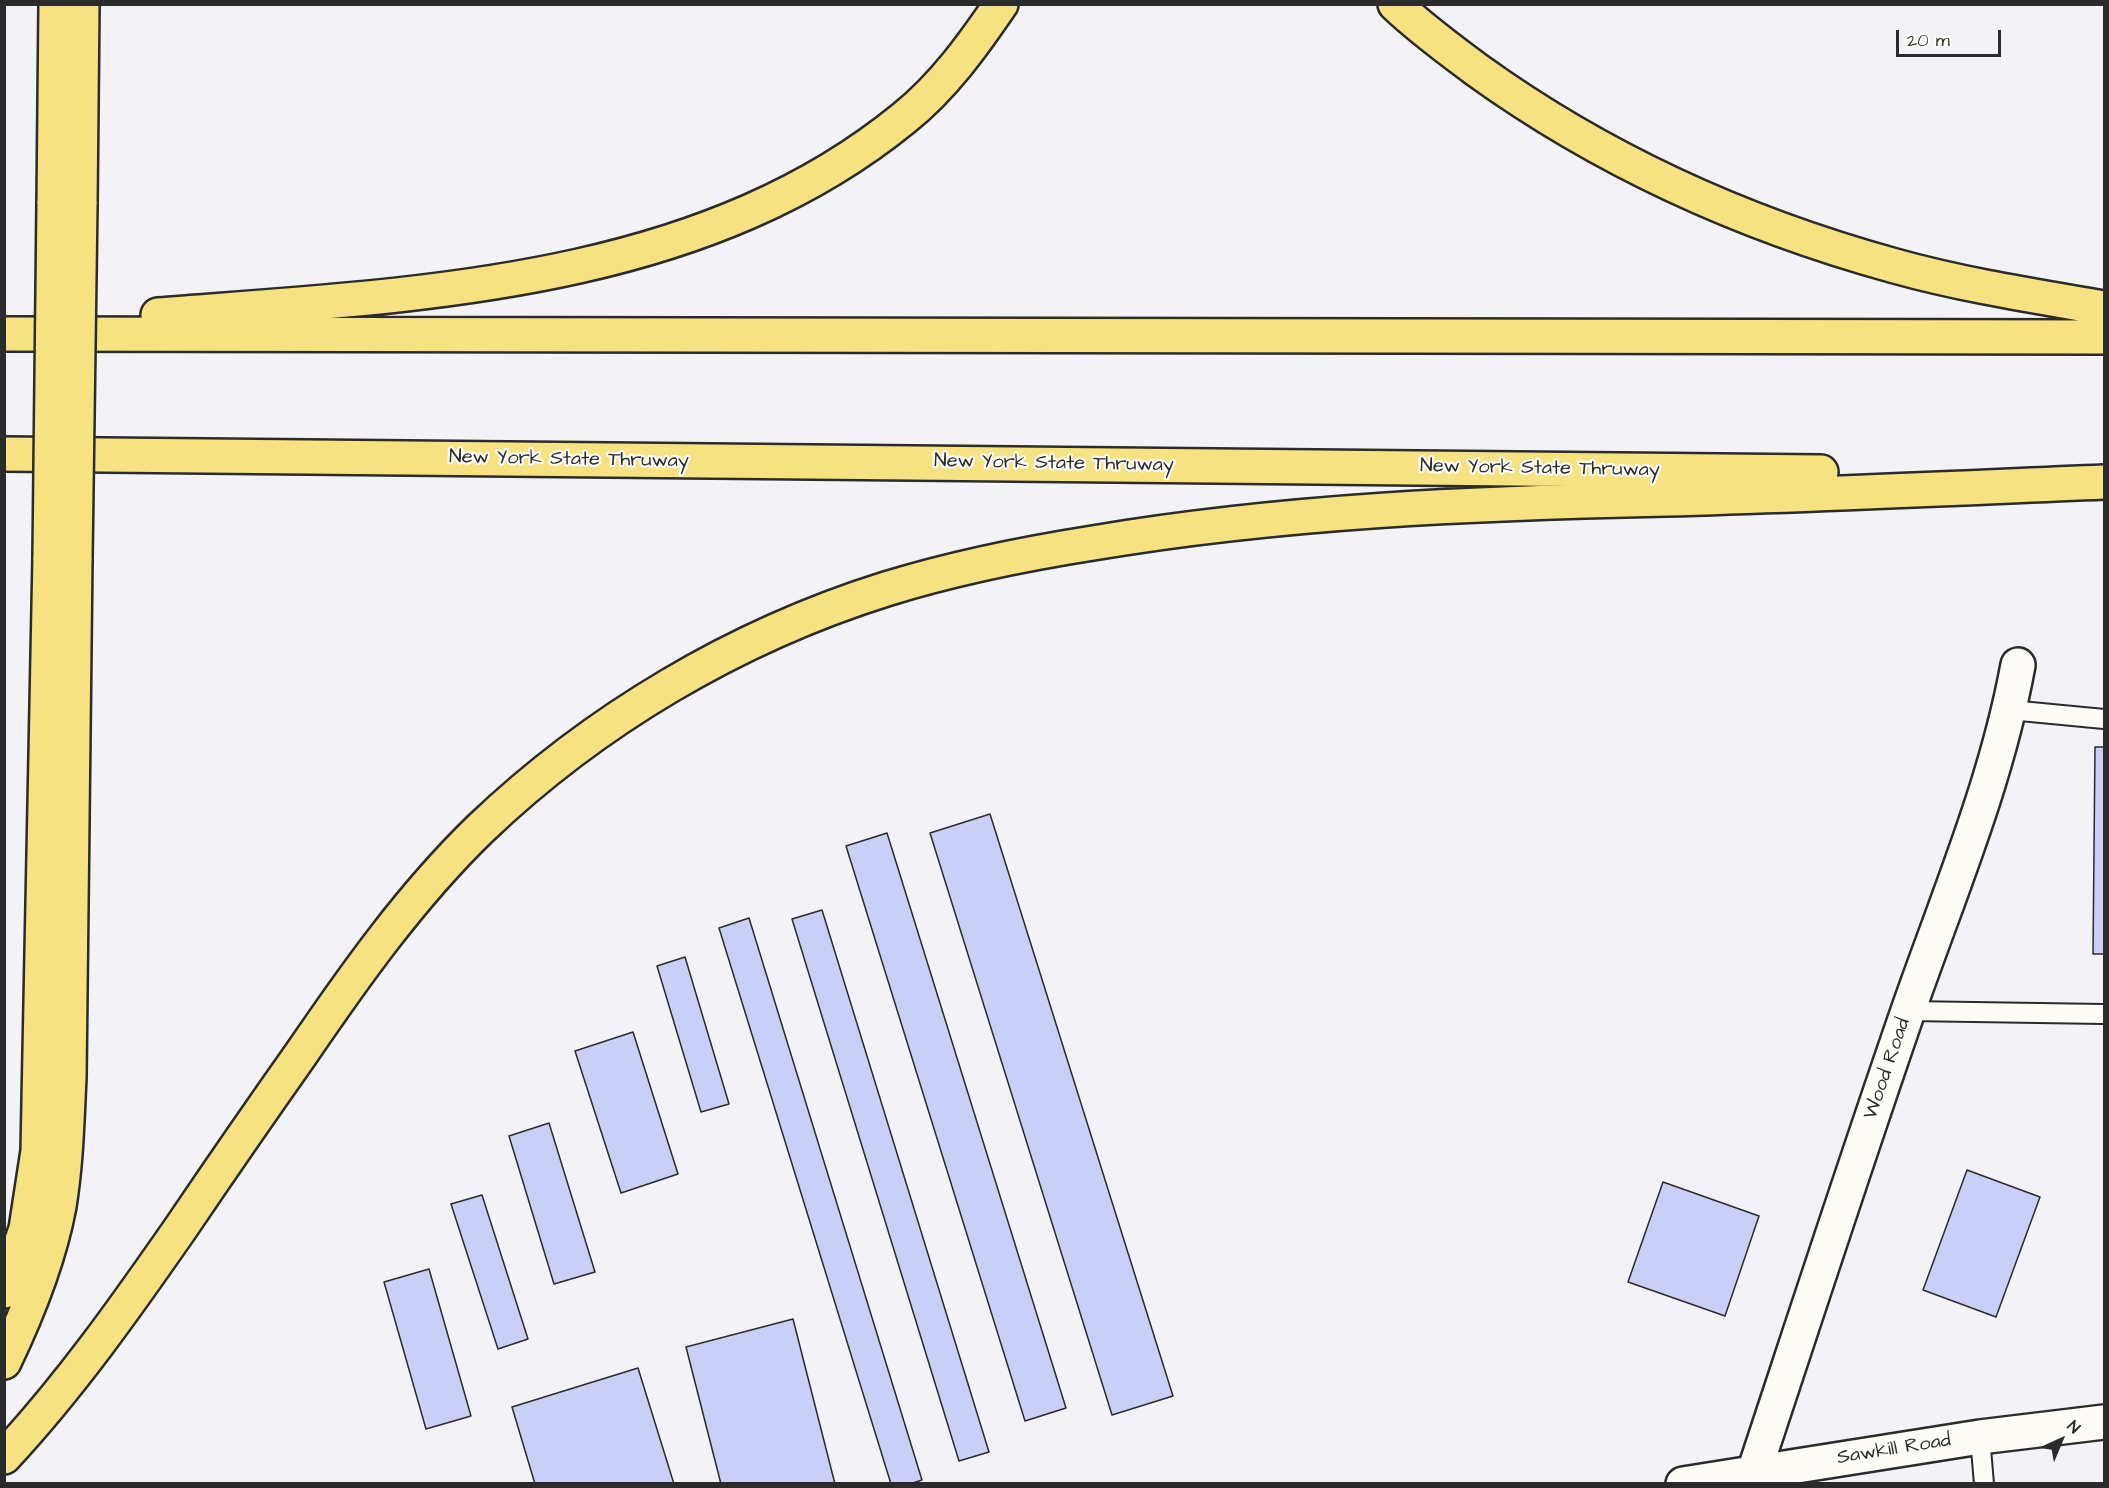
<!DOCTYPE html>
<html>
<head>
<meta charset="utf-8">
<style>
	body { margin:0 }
	#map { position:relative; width:2109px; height:1488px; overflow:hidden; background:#f3f3f7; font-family:"Architects Daughter",sans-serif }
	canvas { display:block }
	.frame { position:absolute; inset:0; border:6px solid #2b2b2b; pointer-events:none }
	.north { position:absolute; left:2031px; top:1410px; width:60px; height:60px; -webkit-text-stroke:4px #fdfcf7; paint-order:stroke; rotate:44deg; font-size:16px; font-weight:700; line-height:24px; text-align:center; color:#2b2b2b }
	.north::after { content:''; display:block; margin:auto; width:21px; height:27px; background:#2b2b2b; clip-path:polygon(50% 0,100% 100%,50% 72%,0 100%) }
	.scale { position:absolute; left:1896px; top:30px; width:105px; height:27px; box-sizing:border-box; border:3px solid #2b2b2b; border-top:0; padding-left:8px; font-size:18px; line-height:21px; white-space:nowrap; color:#2b2b2b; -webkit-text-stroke:4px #fdfcf7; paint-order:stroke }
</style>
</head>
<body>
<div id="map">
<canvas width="2109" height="1488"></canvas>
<div class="frame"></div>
<div class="north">N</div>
<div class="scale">20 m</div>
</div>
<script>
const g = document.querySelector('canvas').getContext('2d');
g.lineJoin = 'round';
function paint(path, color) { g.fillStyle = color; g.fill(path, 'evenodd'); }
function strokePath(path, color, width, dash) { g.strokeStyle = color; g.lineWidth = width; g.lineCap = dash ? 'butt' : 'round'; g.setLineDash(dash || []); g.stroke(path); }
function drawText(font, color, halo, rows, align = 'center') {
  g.font = font + ' "Architects Daughter",sans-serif'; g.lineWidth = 4.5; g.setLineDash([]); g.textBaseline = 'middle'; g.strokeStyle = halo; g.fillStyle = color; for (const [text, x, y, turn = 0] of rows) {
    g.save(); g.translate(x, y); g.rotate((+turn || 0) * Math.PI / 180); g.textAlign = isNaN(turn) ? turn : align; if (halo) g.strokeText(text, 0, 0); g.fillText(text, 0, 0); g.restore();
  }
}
const building = new Path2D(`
	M 2095,747 L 2104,747 L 2104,954 L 2093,954 Z
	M 990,814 L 1173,1396 L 1112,1415 L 930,833 Z
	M 887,833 L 1066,1408 L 1025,1421 L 846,846 Z
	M 822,910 L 989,1452 L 959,1461 L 792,919 Z
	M 749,918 L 922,1480 L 910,1484 L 891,1484 L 719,928 Z
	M 685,957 L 729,1104 L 701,1112 L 657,966 Z
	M 633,1032 L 678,1174 L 621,1193 L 575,1051 Z
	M 549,1123 L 595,1272 L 554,1284 L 509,1136 Z
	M 1967,1170 L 2040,1197 L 1996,1317 L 1923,1290 Z
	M 1663,1182 L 1759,1216 L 1725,1316 L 1628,1282 Z
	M 482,1195 L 528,1339 L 498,1349 L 451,1204 Z
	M 429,1269 L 471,1416 L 426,1429 L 384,1282 Z
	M 793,1319 L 835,1484 L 721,1484 L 686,1347 Z
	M 638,1368 L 674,1484 L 535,1484 L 512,1407 Z`);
paint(building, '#cacff7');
strokePath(building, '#2b2b2b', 1.5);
const service = new Path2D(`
	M 2010,710 L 2104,719
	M 1908,1011 L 2104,1014
	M 1980,1437 L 1984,1484`);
const minor = new Path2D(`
	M 1754,1472 C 1805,1318 1855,1164 1908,1011 C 1948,896 1996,785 2018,665`);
const tertiary = new Path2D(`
	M 1683,1484 L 1980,1437 L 2104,1422`);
const motorway = new Path2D(`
	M 1395,4 C 1420,28 1449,49 1477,70 C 1602,160 1746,225 1895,266 C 1963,285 2034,296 2104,308
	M 54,204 L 56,4
	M 80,204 L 82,4
	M 158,315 C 412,295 697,287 904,118 C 943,87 973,45 1001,4
	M 4,334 L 2104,337
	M 4,454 L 1821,472
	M 4,1291 L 26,1229 L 38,1151 L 50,557
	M 4,1362 C 28,1312 49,1260 59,1206 C 66,1163 67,1120 69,1077 L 75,558
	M 4,1457 C 70,1386 125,1308 180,1229 C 220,1170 260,1112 301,1054 C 355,975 411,896 480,829 C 594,720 736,636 886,589 C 954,568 1023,554 1093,543 C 1283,511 1475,503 1667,499 C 1813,495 1959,488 2104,482`);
strokePath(service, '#2b2b2b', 22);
strokePath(minor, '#2b2b2b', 38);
strokePath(tertiary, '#2b2b2b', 38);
strokePath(motorway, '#2b2b2b', 38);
strokePath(service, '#fdfcf7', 18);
strokePath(minor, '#fdfcf7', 33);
strokePath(tertiary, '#fdfcf7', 33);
strokePath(motorway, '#f7e281', 33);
const motorwayBridge = new Path2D(`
	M 50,557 L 54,204
	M 75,558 L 80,204`);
strokePath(motorwayBridge, '#2b2b2b', 38, []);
strokePath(motorwayBridge, '#f7e281', 33);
drawText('20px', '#2b2b2b', '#fdfcf7', [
	["New York State Thruway",569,460,1],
	["New York State Thruway",1054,464,1],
	["New York State Thruway",1540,469,1],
	["Wood Road",1888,1069,-71],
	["Sawkill Road",1894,1450,-9]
]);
</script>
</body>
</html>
